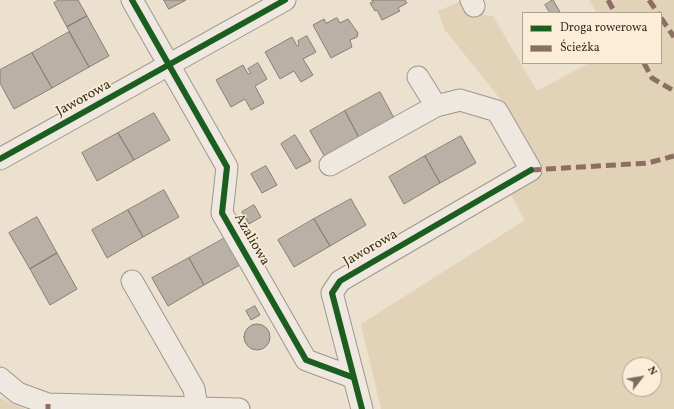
<!DOCTYPE html>
<html>
<head>
<meta charset="utf-8">
<style>
	body { margin:0 }
	#map { position:relative; width:674px; height:409px; overflow:hidden; background:#ece0ce; font-family:Vollkorn,serif }
	canvas { display:block }
	.legend { position:absolute; left:522px; top:12px; width:140px; height:52px; box-sizing:border-box; background:#fbedd7; border:1px solid #aea290; margin:0; padding:5px 7px; list-style:none; font-size:12px; color:#3a3125 }
	.legend li { display:flex; align-items:center; gap:8px; height:20px }
	.legend b { width:20px; border:1px solid #aea290 }
	.north { position:absolute; left:622px; top:357px; width:40px; height:40px; box-sizing:border-box; background:#fbedd7; border:1px solid #aea290; border-radius:50%; rotate:59deg; font-size:11px; font-weight:700; line-height:16px; text-align:center; color:#3a3125 }
	.north::after { content:''; display:block; margin:auto; width:14px; height:18px; background:#786e60; clip-path:polygon(50% 0,100% 100%,50% 72%,0 100%) }
</style>
</head>
<body>
<div id="map">
<canvas width="674" height="409"></canvas>
<ul class="legend">
<li><b style="height:5px;background:#1b5e20"></b>Droga rowerowa</li>
<li><b style="height:5px;background:#8d6e63"></b>Ścieżka</li>
</ul>
<div class="north">N</div>
</div>
<script>
const g = document.querySelector('canvas').getContext('2d');
g.lineJoin = 'round';
function paint(path, color) { g.fillStyle = color; g.fill(path, 'evenodd'); }
function strokePath(path, color, width, dash) { g.strokeStyle = color; g.lineWidth = width; g.lineCap = dash ? 'butt' : 'round'; g.setLineDash(dash || []); g.stroke(path); }
function drawText(font, color, halo, rows, align = 'center') {
  g.font = font + ' Vollkorn,serif'; g.lineWidth = 3; g.setLineDash([]); g.textBaseline = 'middle'; g.strokeStyle = halo; g.fillStyle = color; for (const [text, x, y, turn = 0] of rows) {
    g.save(); g.translate(x, y); g.rotate((+turn || 0) * Math.PI / 180); g.textAlign = isNaN(turn) ? turn : align; if (halo) g.strokeText(text, 0, 0); g.fillText(text, 0, 0); g.restore();
  }
}
paint(new Path2D(`
	M 589,0 L 674,0 L 674,409 L 381,409 L 361,324 L 525,220 L 509,192 L 545,171 L 506,106 L 445,30 L 438,11 L 461,1 L 477,14 L 493,16 L 537,91 L 589,63 L 661,63 L 661,13 L 597,13 ZM 630,365 L 654,365 L 654,389 L 630,389 Z
	M 0,398 L 25,409 L 0,409 Z`), '#e2d2b8');
const building = new Path2D(`
	M 59,0 L 78,0 L 87,16 L 67,27 L 54,3 Z
	M 164,0 L 186,0 L 169,9 Z
	M 372,0 L 405,0 L 407,3 L 398,8 L 400,11 L 382,20 L 377,10 L 375,11 L 370,3 L 373,2 Z
	M 553,0 L 560,12 L 558,13 L 550,13 L 545,5 Z
	M 87,16 L 109,56 L 89,67 L 67,27 Z
	M 337,18 L 340,23 L 348,19 L 358,33 L 357,37 L 350,40 L 352,47 L 331,58 L 313,25 L 324,19 L 326,23 Z
	M 69,32 L 89,67 L 52,88 L 32,53 Z
	M 307,36 L 316,52 L 303,59 L 313,75 L 301,82 L 294,71 L 280,79 L 265,52 L 292,37 L 297,46 L 299,45 L 298,41 Z
	M 32,53 L 52,88 L 14,109 L 0,83 L 0,70 Z
	M 258,63 L 267,79 L 255,86 L 264,103 L 251,110 L 245,99 L 231,107 L 216,80 L 243,65 L 248,74 L 251,73 L 248,69 Z
	M 380,92 L 394,118 L 359,138 L 345,111 Z
	M 345,111 L 359,138 L 325,157 L 310,131 Z
	M 154,113 L 170,140 L 134,160 L 118,133 Z
	M 118,133 L 134,160 L 97,181 L 82,153 Z
	M 295,135 L 311,161 L 296,169 L 281,144 Z
	M 461,136 L 476,163 L 440,183 L 425,156 Z
	M 425,156 L 440,183 L 404,204 L 389,177 Z
	M 266,166 L 277,185 L 262,193 L 251,174 Z
	M 164,190 L 179,217 L 143,237 L 128,210 Z
	M 351,199 L 366,225 L 330,246 L 314,219 Z
	M 254,205 L 261,217 L 249,224 L 242,212 Z
	M 128,210 L 143,237 L 107,258 L 92,230 Z
	M 37,217 L 57,253 L 30,269 L 9,233 Z
	M 314,219 L 330,246 L 294,267 L 278,240 Z
	M 225,238 L 240,265 L 204,285 L 189,258 Z
	M 57,253 L 77,289 L 50,305 L 30,269 Z
	M 189,258 L 204,285 L 168,306 L 152,278 Z
	M 255,306 L 260,315 L 251,320 L 246,311 Z
	M244 337a13 13 0 1 1 26 0a13 13 0 1 1-26 0Z`);
paint(building, '#b9b1a5');
strokePath(building, '#867f75', 1);
const minor = new Path2D(`
	M 132,0 L 227,167 L 222,213 L 306,360 L 352,377
	M 471,0 L 474,6
	M 0,159 L 285,0
	M 330,165 L 436,106
	M 132,281 L 194,389 L 197,407
	M 0,378 L 18,393 L 48,404 L 239,409
	M 362,409 L 332,293 L 340,281 L 531,170 L 497,111 L 460,100 L 436,106 L 418,77`);
strokePath(minor, '#9f978c', 23);
strokePath(minor, '#efe8e0', 21);
strokePath(new Path2D(`
	M 608,0 L 615,13
	M 649,0 L 658,13
	M 661,18 L 674,37
	M 644,63 L 652,78 L 674,91
	M 531,170 L 648,163 L 674,156
	M 48,409 L 48,404`), '#8d6e63', 5, [10, 5]);
strokePath(new Path2D(`
	M 132,0 L 227,167 L 222,213 L 306,360 L 352,377
	M 0,159 L 285,0
	M 362,409 L 332,293 L 340,281 L 531,170`), '#1b5e20', 6);
drawText('14px', '#3a3125', '#fbedd7', [
	["Jaworowa",84,99,-29],
	["Azaliowa",251,240,60],
	["Jaworowa",371,249,-30]
]);
</script>
</body>
</html>
